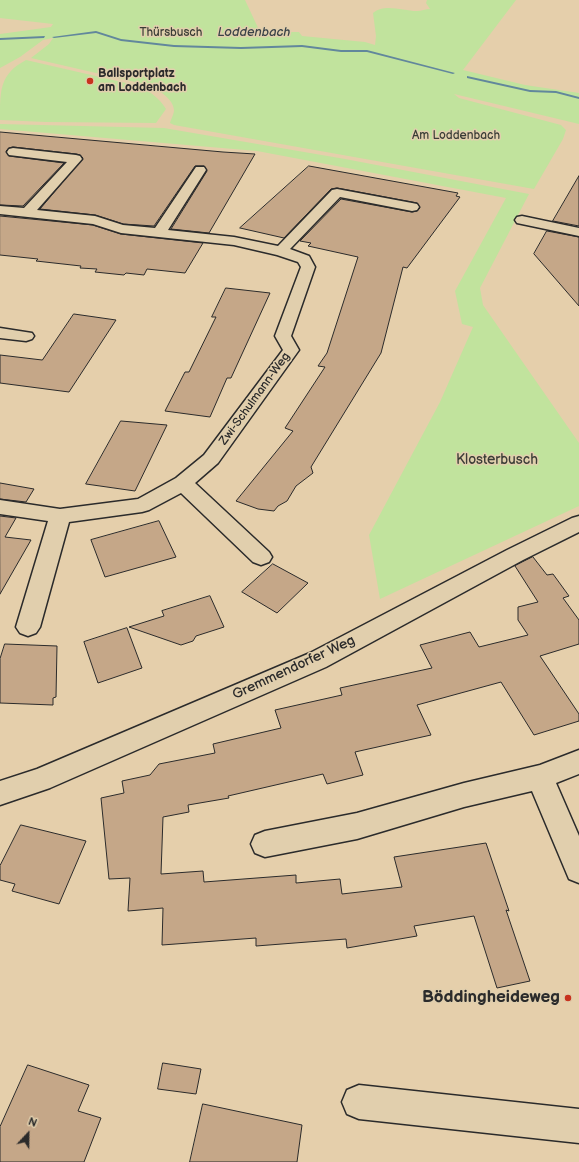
<!DOCTYPE html>
<html>
<head>
<meta charset="utf-8">
<style>
	body { margin:0 }
	#map { position:relative; width:579px; height:1162px; overflow:hidden; background:#e5cfab; font-family:"Balsamiq Sans",sans-serif }
	canvas { display:block }
	.north { position:absolute; left:8px; top:1114px; width:40px; height:40px; -webkit-text-stroke:3px #e1cfad; paint-order:stroke; rotate:22deg; font-size:11px; font-weight:700; line-height:16px; text-align:center; color:#2b2b2b }
	.north::after { content:''; display:block; margin:auto; width:14px; height:18px; background:#2b2b2b; clip-path:polygon(50% 0,100% 100%,50% 72%,0 100%) }
</style>
</head>
<body>
<div id="map">
<canvas width="579" height="1162"></canvas>
<div class="north">N</div>
</div>
<script>
const g = document.querySelector('canvas').getContext('2d');
g.lineJoin = 'round';
function paint(path, color) { g.fillStyle = color; g.fill(path, 'evenodd'); }
function strokePath(path, color, width, dash) { g.strokeStyle = color; g.lineWidth = width; g.lineCap = dash ? 'butt' : 'round'; g.setLineDash(dash || []); g.stroke(path); }
function drawText(font, color, halo, rows, align = 'center') {
  g.font = font + ' "Balsamiq Sans",sans-serif'; g.lineWidth = 3; g.setLineDash([]); g.textBaseline = 'middle'; g.strokeStyle = halo; g.fillStyle = color; for (const [text, x, y, turn = 0] of rows) {
    g.save(); g.translate(x, y); g.rotate((+turn || 0) * Math.PI / 180); g.textAlign = isNaN(turn) ? turn : align; if (halo) g.strokeText(text, 0, 0); g.fillText(text, 0, 0); g.restore();
  }
}
paint(new Path2D(`
	M 0,0 L 245,0 L 260,32 L 299,32 L 302,36 L 365,42 L 375,45 L 376,36 L 373,13 C 385,3 403,11 417,11 C 421,11 426,9 430,9 L 426,3 L 427,0 L 516,0 L 463,70 L 525,85 L 579,93 L 579,124 L 454,94 L 459,98 L 561,125 L 566,130 L 563,139 L 534,189 L 174,125 L 170,123 C 171,119 174,114 174,110 C 173,98 158,90 148,85 L 31,58 L 49,44 L 53,38 L 43,40 L 20,57 L 0,68 L 0,34 L 51,27 L 53,24 L 0,18 Z
	M 26,60 L 139,86 C 151,92 159,98 166,109 L 156,123 L 46,122 L 0,120 C 0,89 0,74 26,60 Z
	M 0,124 L 164,128 L 345,159 L 529,194 L 480,288 L 483,305 L 579,443 L 579,506 L 380,599 L 369,535 L 440,402 L 473,327 L 462,324 L 455,291 L 506,198 L 257,151 L 0,129 Z`), '#c1e39d');
paint(new Path2D(`
	M 96,31 L 121,39 L 174,45 L 241,47 L 302,45 L 341,50 L 367,50 L 455,73 L 453,74 L 367,52 L 341,52 L 302,47 L 241,49 L 174,47 L 121,41 L 96,33 L 54,38 L 52,37 Z
	M 45,36 L 44,38 L 0,40 L 0,38 Z
	M 467,76 L 530,90 L 556,91 L 579,97 L 579,99 L 556,93 L 530,92 L 467,78 Z`), '#62879c');
const building = new Path2D(`
	M 0,132 L 223,152 L 255,154 L 209,233 L 171,229 L 207,171 L 204,166 L 195,166 L 154,226 L 123,224 L 95,215 L 40,209 L 83,158 L 80,155 L 76,154 L 13,147 L 9,148 L 6,151 L 9,156 L 64,163 L 23,206 L 0,205 Z
	M 309,166 L 458,193 L 456,196 L 460,197 L 407,268 L 403,267 L 381,353 L 311,467 L 313,473 L 296,486 L 287,501 L 278,506 L 274,511 L 258,509 L 236,501 L 293,431 L 285,428 L 325,367 L 318,366 L 327,353 L 358,257 L 308,246 L 311,243 L 300,241 L 341,199 L 412,212 L 417,211 L 420,208 L 417,203 L 337,188 L 331,189 L 284,238 L 240,228 Z
	M 579,176 L 579,226 L 553,221 Z
	M 0,216 L 93,225 L 121,234 L 203,243 L 185,273 L 147,269 L 144,275 L 126,273 L 124,275 L 95,272 L 97,269 L 80,268 L 81,266 L 36,261 L 38,259 L 0,255 Z
	M 547,231 L 579,237 L 579,306 L 534,254 Z
	M 226,288 L 270,293 L 231,378 L 227,378 L 210,417 L 165,411 L 185,372 L 189,372 L 216,317 L 212,317 Z
	M 74,314 L 116,320 L 69,392 L 0,383 L 0,355 L 42,360 Z
	M 121,421 L 167,425 L 135,491 L 86,484 Z
	M 0,483 L 34,489 L 26,502 L 0,499 Z
	M 0,516 L 16,518 L 5,537 L 31,540 L 0,594 Z
	M 159,521 L 176,557 L 105,577 L 91,540 Z
	M 533,557 L 547,575 L 553,574 L 569,596 L 563,598 L 579,620 L 579,644 L 540,656 L 579,714 L 579,721 L 534,735 L 501,682 L 417,705 L 431,735 L 355,752 L 363,775 L 327,784 L 323,774 L 228,796 L 229,798 L 188,805 L 189,812 L 163,817 L 161,874 L 203,871 L 204,882 L 296,875 L 296,883 L 340,879 L 342,894 L 402,887 L 394,857 L 486,843 L 509,911 L 506,910 L 530,981 L 497,988 L 474,916 L 414,926 L 417,936 L 347,948 L 346,939 L 256,946 L 256,938 L 162,945 L 163,908 L 128,911 L 130,878 L 109,879 L 101,798 L 124,793 L 122,781 L 150,775 L 159,764 L 215,753 L 213,744 L 281,728 L 275,710 L 342,695 L 340,688 L 432,668 L 420,645 L 470,632 L 479,647 L 528,635 L 518,620 L 518,607 L 538,602 L 515,566 Z
	M 273,564 L 308,583 L 277,613 L 242,592 Z
	M 210,596 L 224,627 L 196,636 L 193,641 L 181,645 L 129,627 L 164,616 L 162,611 Z
	M 127,628 L 142,668 L 98,683 L 84,642 Z
	M 5,644 L 57,646 L 56,697 L 53,698 L 53,705 L 0,703 L 0,659 Z
	M 21,825 L 86,841 L 59,904 L 12,891 L 15,884 L 0,880 L 0,866 Z
	M 163,1063 L 201,1069 L 196,1094 L 158,1089 Z
	M 28,1065 L 89,1085 L 78,1111 L 101,1118 L 84,1162 L 0,1162 L 0,1127 Z
	M 203,1104 L 302,1125 L 297,1162 L 190,1162 Z`);
paint(building, '#c5a788');
strokePath(building, '#2b2b2b', 1);
const minor = new Path2D(`
	M 13,148 L 76,155 L 80,156 L 82,159 L 37,210 L 95,216 L 123,225 L 155,228 L 196,167 L 204,167 L 206,170 L 168,230 L 234,237 L 278,246 L 332,190 L 337,189 L 412,203 L 417,204 L 419,207 L 417,210 L 412,211 L 340,197 L 290,249 L 309,256 L 315,267 L 291,336 L 299,350 L 218,463 L 195,483 L 269,552 L 272,557 L 269,562 L 261,565 L 253,562 L 181,493 L 149,510 L 142,512 L 69,522 L 40,627 L 36,633 L 28,636 L 20,633 L 16,627 L 48,521 L 0,514 L 0,500 L 60,509 L 138,499 L 176,478 L 204,455 L 283,350 L 275,336 L 301,267 L 298,262 L 277,255 L 234,245 L 121,233 L 93,224 L 0,214 L 0,206 L 24,208 L 67,162 L 9,155 L 7,152 L 9,149 Z
	M 522,216 L 579,228 L 579,236 L 517,223 L 515,220 L 517,217 Z
	M 0,328 L 32,333 L 34,336 L 32,339 L 26,341 L 0,338 Z
	M 579,516 L 579,532 L 523,560 L 326,667 L 50,788 L 0,805 L 0,781 L 37,769 L 310,653 L 507,550 L 572,518 Z
	M 579,750 L 579,774 L 556,783 L 579,836 L 579,883 L 569,879 L 532,791 L 464,807 L 357,839 L 265,857 L 255,853 L 251,844 L 255,835 L 265,831 L 357,813 L 464,783 L 540,765 Z
	M 359,1085 L 579,1109 L 579,1143 L 359,1119 L 347,1114 L 342,1102 L 347,1090 Z`);
strokePath(minor, '#2b2b2b', 3);
paint(minor, '#e1cfad');
for (const [x, y, r, color] of [
	[90,81,4,"#c8321e"],
	[568,998,4,"#c8321e"]
]) { const dot = new Path2D(); dot.arc(x, y, r, 0, 2 * Math.PI); g.fillStyle = color; g.fill(dot); strokePath(dot, '#e1cfad', 1.5); }
drawText('12px', '#3a3d36', '#e1cfad', [
	["Thürsbusch",171,33],
	["Am Loddenbach",456,136]
]);
drawText('bold 12px', '#2b2b2b', '#e1cfad', [
	["Ballsportplatz",98,74],
	["am Loddenbach",98,88]
], 'left');
drawText('12px', '#2b2b2b', '#e1cfad', [
	["Zwi-Schulmann-Weg",255,399,-54]
]);
drawText('italic 13px', '#394247', '#e1cfad', [
	["Loddenbach",254,33]
]);
drawText('14px', '#3a3d36', '#e1cfad', [
	["Klosterbusch",497,460]
]);
drawText('14px', '#2b2b2b', '#e1cfad', [
	["Gremmendorfer Weg",294,668,-25]
]);
drawText('bold 17px', '#2b2b2b', '#e1cfad', [
	["Böddingheideweg",560,998]
], 'right');
</script>
</body>
</html>
